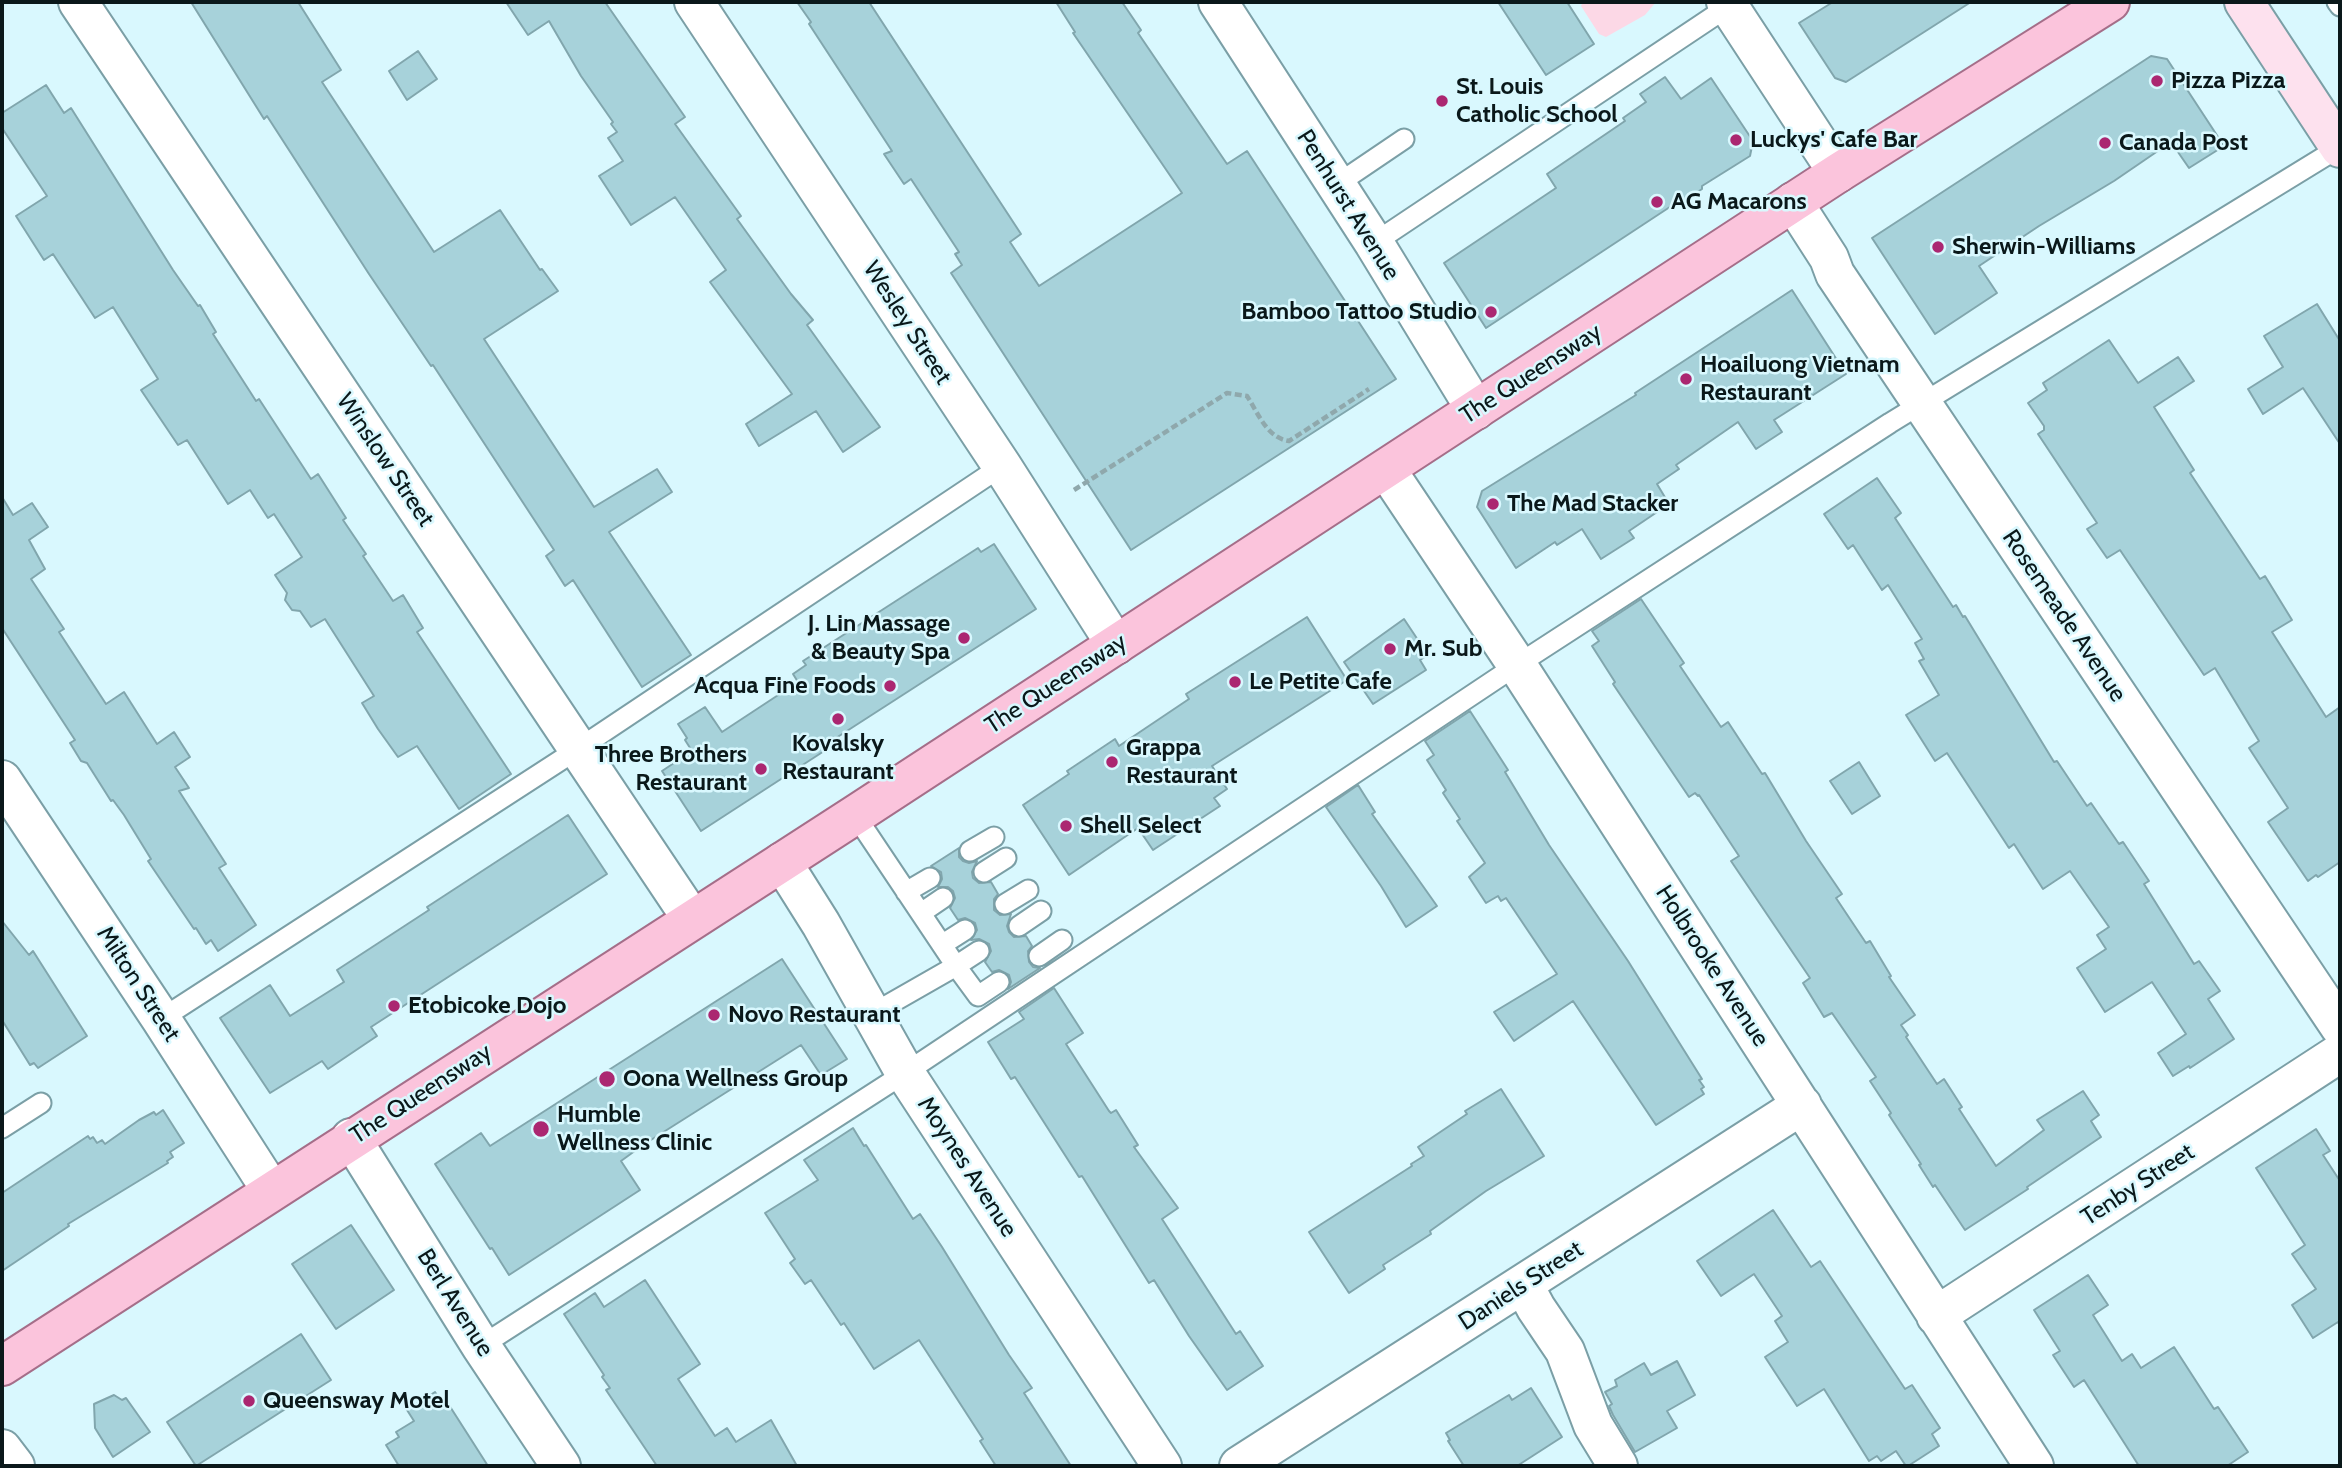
<!DOCTYPE html>
<html>
<head>
<meta charset="utf-8">
<style>
	body { margin:0 }
	#map { position:relative; width:2342px; height:1468px; overflow:hidden; background:#d9f8fe; font-family:Cabin,sans-serif }
	canvas { display:block }
	.frame { position:absolute; inset:0; border:4px solid #0a181a; pointer-events:none }
</style>
</head>
<body>
<div id="map">
<canvas width="2342" height="1468"></canvas>
<div class="frame"></div>
</div>
<script>
const g = document.querySelector('canvas').getContext('2d');
g.lineJoin = 'round';
function paint(path, color) { g.fillStyle = color; g.fill(path, 'evenodd'); }
function strokePath(path, color, width, dash) { g.strokeStyle = color; g.lineWidth = width; g.lineCap = dash ? 'butt' : 'round'; g.setLineDash(dash || []); g.stroke(path); }
function drawText(font, color, halo, rows, align = 'center') {
  g.font = font + ' Cabin,sans-serif'; g.lineWidth = 5; g.setLineDash([]); g.textBaseline = 'middle'; g.strokeStyle = halo; g.fillStyle = color; for (const [text, x, y, turn = 0] of rows) {
    g.save(); g.translate(x, y); g.rotate((+turn || 0) * Math.PI / 180); g.textAlign = isNaN(turn) ? turn : align; if (halo) g.strokeText(text, 0, 0); g.fillText(text, 0, 0); g.restore();
  }
}
paint(new Path2D(`
	M 1583,2 L 1656,2 L 1645,15 L 1606,37 L 1599,34 L 1581,6 Z`), '#fcd8e6');
const building = new Path2D(`
	M 191,2 L 298,2 L 341,70 L 322,82 L 434,252 L 500,210 L 540,270 L 542,269 L 558,291 L 484,339 L 594,507 L 657,469 L 672,492 L 609,532 L 691,655 L 642,687 L 573,580 L 565,586 L 546,556 L 554,550 L 433,365 L 431,366 L 369,274 L 267,116 L 264,119 Z
	M 506,2 L 605,2 L 685,117 L 675,124 L 741,216 L 737,219 L 791,294 L 813,320 L 807,325 L 880,427 L 843,452 L 816,411 L 759,446 L 746,424 L 792,394 L 710,282 L 726,270 L 675,197 L 631,225 L 599,176 L 623,161 L 608,138 L 617,132 L 611,124 L 613,122 L 581,76 L 549,21 L 528,35 Z
	M 797,2 L 869,2 L 1021,234 L 1010,242 L 1039,286 L 1182,193 L 1073,33 L 1075,32 L 1056,2 L 1122,2 L 1141,30 L 1138,33 L 1227,164 L 1247,151 L 1396,379 L 1131,550 L 951,273 L 962,265 L 955,254 L 959,252 L 911,179 L 904,184 L 884,154 L 892,151 L 809,24 L 811,22 Z
	M 1498,2 L 1567,2 L 1594,44 L 1546,75 Z
	M 1833,2 L 1971,2 L 1846,82 L 1835,78 L 1799,23 Z
	M 418,51 L 437,79 L 407,100 L 389,71 Z
	M 2151,56 L 2167,59 L 2224,146 L 2189,168 L 2171,142 L 2114,181 L 2039,226 L 1979,266 L 1997,293 L 1935,334 L 1872,238 Z
	M 1665,77 L 1681,99 L 1711,78 L 1753,141 L 1750,156 L 1702,186 L 1702,189 L 1680,204 L 1679,201 L 1486,328 L 1444,263 L 1556,188 L 1547,174 L 1625,121 L 1623,118 L 1646,102 L 1640,94 Z
	M 46,85 L 64,113 L 71,108 L 173,270 L 198,306 L 200,305 L 216,332 L 213,334 L 256,401 L 259,399 L 311,479 L 318,474 L 346,518 L 343,520 L 366,554 L 363,556 L 393,601 L 403,595 L 423,628 L 417,632 L 511,774 L 459,809 L 417,746 L 398,757 L 378,729 L 362,703 L 374,696 L 325,619 L 311,627 L 300,611 L 292,610 L 285,600 L 287,593 L 275,575 L 302,557 L 274,514 L 268,518 L 250,490 L 228,504 L 187,440 L 178,445 L 141,390 L 158,379 L 113,307 L 95,318 L 53,254 L 44,260 L 16,216 L 47,196 L 2,128 L 2,113 Z
	M 1792,290 L 1846,374 L 1774,420 L 1782,432 L 1756,449 L 1738,422 L 1676,465 L 1679,469 L 1657,484 L 1669,504 L 1629,531 L 1634,538 L 1601,559 L 1582,529 L 1557,545 L 1555,542 L 1516,568 L 1477,507 L 1482,491 L 1636,395 L 1635,393 Z
	M 2317,304 L 2340,341 L 2340,444 L 2303,388 L 2263,414 L 2248,389 L 2283,367 L 2264,336 Z
	M 2109,340 L 2138,383 L 2178,357 L 2194,381 L 2154,407 L 2194,470 L 2190,473 L 2260,579 L 2265,576 L 2292,620 L 2272,632 L 2326,717 L 2340,707 L 2340,862 L 2318,877 L 2316,875 L 2308,881 L 2268,822 L 2288,808 L 2249,748 L 2259,741 L 2215,668 L 2204,675 L 2120,550 L 2107,558 L 2087,529 L 2097,523 L 2038,434 L 2044,430 L 2044,426 L 2028,403 L 2047,390 L 2043,383 Z
	M 1877,478 L 1901,513 L 1895,518 L 1953,607 L 1956,605 L 1963,617 L 1965,616 L 2054,762 L 2057,761 L 2087,806 L 2091,803 L 2119,844 L 2123,842 L 2149,881 L 2144,884 L 2194,964 L 2199,961 L 2220,991 L 2208,999 L 2234,1039 L 2190,1068 L 2189,1066 L 2173,1076 L 2158,1053 L 2186,1034 L 2152,982 L 2105,1012 L 2077,968 L 2106,949 L 2097,935 L 2109,927 L 2070,871 L 2043,889 L 2014,844 L 2009,848 L 1947,753 L 1935,761 L 1906,715 L 1939,695 L 1919,661 L 1924,659 L 1915,643 L 1922,639 L 1888,585 L 1882,590 L 1853,545 L 1848,549 L 1824,514 Z
	M 2,497 L 13,515 L 32,503 L 48,527 L 29,540 L 45,569 L 31,579 L 64,629 L 59,632 L 106,704 L 124,692 L 157,744 L 174,732 L 190,757 L 175,767 L 189,788 L 179,791 L 226,864 L 219,868 L 256,925 L 218,951 L 211,940 L 206,944 L 196,928 L 194,929 L 148,861 L 151,859 L 124,815 L 113,800 L 111,801 L 87,763 L 81,761 L 70,743 L 75,740 L 2,628 Z
	M 994,544 L 1036,609 L 836,738 L 838,742 L 701,831 L 662,771 L 692,751 L 685,740 L 687,738 L 678,724 L 705,707 L 722,732 L 798,682 L 793,674 L 806,665 L 803,661 L 978,548 L 981,552 Z
	M 1641,599 L 1684,663 L 1680,666 L 1721,727 L 1728,722 L 1762,774 L 1765,773 L 1806,841 L 1842,894 L 1836,898 L 1866,943 L 1870,941 L 1891,976 L 1889,977 L 1915,1015 L 1901,1025 L 1908,1035 L 1906,1037 L 1937,1084 L 1944,1079 L 1962,1107 L 1959,1109 L 1996,1166 L 2044,1130 L 2037,1120 L 2083,1091 L 2099,1115 L 2091,1121 L 2101,1137 L 2027,1187 L 2028,1189 L 1965,1230 L 1935,1185 L 1933,1187 L 1919,1165 L 1921,1164 L 1889,1115 L 1891,1113 L 1870,1081 L 1876,1077 L 1832,1013 L 1824,1017 L 1803,983 L 1810,978 L 1731,861 L 1739,856 L 1699,795 L 1698,796 L 1695,793 L 1689,797 L 1613,684 L 1615,682 L 1592,646 L 1599,641 L 1592,631 Z
	M 1307,617 L 1347,680 L 1212,766 L 1227,789 L 1214,798 L 1220,806 L 1153,850 L 1138,828 L 1069,875 L 1023,805 L 1069,774 L 1067,771 L 1115,739 L 1119,746 L 1189,699 L 1186,694 Z
	M 1404,619 L 1428,655 L 1420,660 L 1426,670 L 1373,704 L 1344,662 Z
	M 1470,711 L 1508,770 L 1505,772 L 1549,845 L 1628,961 L 1702,1079 L 1699,1080 L 1704,1087 L 1701,1089 L 1704,1094 L 1656,1125 L 1573,1001 L 1514,1041 L 1494,1012 L 1557,974 L 1506,898 L 1501,901 L 1498,896 L 1486,903 L 1469,877 L 1485,863 L 1457,821 L 1460,819 L 1443,793 L 1446,790 L 1427,760 L 1434,755 L 1425,741 Z
	M 1859,762 L 1880,796 L 1852,814 L 1830,781 Z
	M 1358,785 L 1375,812 L 1372,814 L 1437,906 L 1406,927 L 1381,886 L 1326,807 Z
	M 568,815 L 607,874 L 371,1027 L 377,1036 L 328,1069 L 322,1061 L 270,1093 L 220,1018 L 270,985 L 290,1016 L 344,982 L 337,970 L 429,910 L 427,907 Z
	M 959,848 L 959,857 L 963,861 L 969,863 L 977,861 L 972,872 L 973,878 L 979,883 L 991,882 L 998,894 L 994,899 L 994,910 L 1000,915 L 1011,914 L 1007,926 L 1009,932 L 1014,937 L 1026,936 L 1032,946 L 1028,951 L 1029,962 L 1033,967 L 1040,968 L 1008,989 L 1011,982 L 1009,975 L 999,970 L 992,972 L 985,962 L 991,951 L 989,944 L 979,939 L 971,940 L 977,930 L 975,923 L 965,918 L 958,920 L 950,908 L 955,898 L 953,891 L 948,887 L 938,887 L 942,879 L 941,872 L 931,866 Z
	M 2,921 L 29,955 L 33,951 L 87,1036 L 38,1068 L 34,1063 L 30,1065 L 2,1020 Z
	M 782,959 L 847,1059 L 821,1075 L 801,1045 L 643,1145 L 621,1161 L 640,1190 L 509,1275 L 492,1248 L 490,1249 L 435,1164 L 481,1133 L 490,1146 Z
	M 1054,988 L 1083,1033 L 1066,1044 L 1109,1111 L 1111,1113 L 1116,1110 L 1138,1145 L 1134,1147 L 1178,1208 L 1162,1219 L 1236,1334 L 1240,1331 L 1263,1366 L 1227,1390 L 1189,1336 L 1154,1280 L 1149,1283 L 1082,1176 L 1079,1177 L 1015,1077 L 1011,1079 L 988,1042 L 1024,1019 L 1019,1012 Z
	M 1501,1089 L 1544,1156 L 1486,1191 L 1430,1231 L 1431,1234 L 1383,1265 L 1385,1269 L 1349,1293 L 1309,1232 L 1412,1166 L 1411,1164 L 1424,1156 L 1418,1147 L 1467,1114 L 1465,1111 Z
	M 163,1110 L 184,1143 L 170,1152 L 173,1157 L 167,1161 L 168,1163 L 68,1224 L 69,1226 L 2,1271 L 2,1193 L 88,1136 L 90,1139 L 93,1137 L 97,1143 L 102,1140 L 105,1144 L 139,1120 L 154,1112 L 156,1115 Z
	M 853,1128 L 864,1146 L 866,1145 L 913,1219 L 920,1214 L 942,1247 L 1009,1355 L 1032,1388 L 1024,1393 L 1071,1466 L 996,1466 L 980,1441 L 983,1439 L 919,1340 L 874,1369 L 844,1323 L 841,1325 L 811,1280 L 805,1284 L 790,1263 L 795,1259 L 765,1213 L 818,1180 L 804,1160 Z
	M 2316,1129 L 2330,1151 L 2323,1155 L 2340,1181 L 2340,1326 L 2338,1322 L 2313,1338 L 2292,1305 L 2316,1289 L 2292,1254 L 2305,1245 L 2256,1168 Z
	M 1773,1210 L 1811,1267 L 1820,1261 L 1905,1389 L 1912,1385 L 1940,1428 L 1932,1434 L 1939,1446 L 1908,1466 L 1906,1466 L 1896,1451 L 1881,1461 L 1877,1456 L 1869,1461 L 1824,1389 L 1797,1406 L 1765,1357 L 1788,1342 L 1775,1321 L 1782,1316 L 1754,1274 L 1721,1296 L 1697,1261 Z
	M 351,1225 L 394,1290 L 336,1329 L 292,1264 Z
	M 2088,1275 L 2108,1305 L 2093,1315 L 2122,1361 L 2132,1354 L 2141,1368 L 2174,1347 L 2214,1409 L 2218,1407 L 2248,1452 L 2227,1466 L 2139,1466 L 2084,1380 L 2074,1387 L 2053,1355 L 2060,1351 L 2034,1310 Z
	M 645,1280 L 700,1364 L 678,1379 L 715,1436 L 727,1428 L 736,1442 L 771,1420 L 797,1466 L 657,1466 L 606,1390 L 610,1388 L 602,1377 L 604,1375 L 564,1314 L 595,1293 L 604,1307 Z
	M 301,1334 L 331,1380 L 196,1466 L 167,1422 Z
	M 1677,1361 L 1695,1395 L 1667,1411 L 1677,1428 L 1635,1452 L 1613,1415 L 1609,1406 L 1612,1404 L 1605,1392 L 1617,1386 L 1615,1380 L 1644,1363 L 1651,1375 Z
	M 1531,1388 L 1562,1437 L 1517,1466 L 1464,1466 L 1448,1441 L 1450,1440 L 1446,1433 L 1509,1395 L 1512,1400 Z
	M 435,1392 L 445,1408 L 449,1405 L 488,1466 L 399,1466 L 386,1445 L 399,1437 L 396,1432 L 414,1421 L 407,1410 Z
	M 114,1395 L 122,1400 L 126,1398 L 150,1432 L 113,1457 L 95,1428 L 94,1404 Z`);
paint(building, '#a7d2da');
strokePath(building, '#81a6ad', 2);
const lane = new Path2D(`
	M 2337,2 L 2340,6
	M 1336,185 L 1404,139
	M 1374,243 L 1735,2
	M 855,815 L 956,966 L 872,1014
	M 970,851 L 994,837
	M 984,872 L 1006,858
	M 906,892 L 930,878
	M 1005,904 L 1028,890
	M 921,913 L 943,898
	M 1019,926 L 1041,911
	M 943,944 L 965,930
	M 979,951 L 956,966 L 978,996 L 999,982
	M 1039,956 L 1062,940
	M 161,1019 L 578,749 L 1002,466
	M 2,1128 L 41,1103
	M 481,1346 L 905,1073 L 1517,665 L 1890,423 L 2340,147`);
const street = new Path2D(`
	M 78,2 L 692,919
	M 694,2 L 1002,466 L 1116,645
	M 1218,2 L 1374,243 L 1476,410
	M 1726,2 L 1838,173
	M 1793,202 L 1829,258 L 1835,274 L 2340,1027
	M 1386,469 L 1517,665 L 2034,1466
	M 2,780 L 161,1019 L 271,1190
	M 782,862 L 821,924 L 905,1073 L 1162,1466
	M 351,1138 L 481,1346 L 561,1466
	M 1523,1284 L 1536,1308 L 1565,1351 L 1593,1425 L 1618,1466
	M 1936,1316 L 2340,1053
	M 2,1449 L 15,1466
	M 1239,1466 L 1802,1105`);
const secondary = new Path2D(`
	M 2244,2 L 2340,148`);
const primary = new Path2D(`
	M 2,1366 L 855,815 L 1838,173 L 2110,2`);
strokePath(lane, '#7b9fa6', 23);
strokePath(street, '#7b9fa6', 42);
strokePath(secondary, '#7b9fa6', 42);
strokePath(primary, '#a56e89', 42);
strokePath(new Path2D(`
	M 1074,490 L 1227,393 L 1247,396 C 1258,413 1267,438 1289,441 L 1369,389`), '#8fa8ac', 4.5, [7, 3.5]);
strokePath(lane, '#fff', 19);
strokePath(street, '#fff', 38);
strokePath(secondary, '#fde1ee', 38);
strokePath(primary, '#fbc4dc', 38);
for (const [x, y, r, color] of [
	[2157,81,7,"#ab2771"],
	[1442,101,7,"#ab2771"],
	[1736,140,7,"#ab2771"],
	[2105,143,7,"#ab2771"],
	[1657,202,7,"#ab2771"],
	[1938,247,7,"#ab2771"],
	[1491,312,7,"#ab2771"],
	[1686,379,7,"#ab2771"],
	[1493,504,7,"#ab2771"],
	[964,638,7,"#ab2771"],
	[1390,649,7,"#ab2771"],
	[1235,682,7,"#ab2771"],
	[890,686,7,"#ab2771"],
	[838,719,7,"#ab2771"],
	[1112,762,7,"#ab2771"],
	[761,769,7,"#ab2771"],
	[1066,826,7,"#ab2771"],
	[394,1006,7,"#ab2771"],
	[714,1015,7,"#ab2771"],
	[607,1079,9,"#ab2771"],
	[541,1129,9,"#ab2771"],
	[249,1401,7,"#ab2771"]
]) { const dot = new Path2D(); dot.arc(x, y, r, 0, 2 * Math.PI); g.fillStyle = color; g.fill(dot); strokePath(dot, '#d9f8fe', 2.5); }
drawText('bold 24px', '#0a181a', '#d9f8fe', [
	["Pizza Pizza",2171,81],
	["St. Louis",1456,87],
	["Catholic School",1456,115],
	["Luckys' Cafe Bar",1750,140],
	["Canada Post",2119,143],
	["AG Macarons",1671,202],
	["Sherwin-Williams",1952,247],
	["Bamboo Tattoo Studio",1477,312,"right"],
	["Hoailuong Vietnam",1700,365],
	["Restaurant",1700,393],
	["The Mad Stacker",1507,504],
	["J. Lin Massage",950,624,"right"],
	["& Beauty Spa",950,652,"right"],
	["Mr. Sub",1404,649],
	["Le Petite Cafe",1249,682],
	["Acqua Fine Foods",876,686,"right"],
	["Kovalsky",838,744,"center"],
	["Restaurant",838,772,"center"],
	["Grappa",1126,748],
	["Restaurant",1126,776],
	["Three Brothers",747,755,"right"],
	["Restaurant",747,783,"right"],
	["Shell Select",1080,826],
	["Etobicoke Dojo",408,1006],
	["Novo Restaurant",728,1015],
	["Oona Wellness Group",623,1079],
	["Humble",557,1115],
	["Wellness Clinic",557,1143],
	["Queensway Motel",263,1401]
], 'left');
drawText('24px', '#0a181a', '#d9f8fe', [
	["Penhurst Avenue",1348,205,58],
	["Wesley Street",907,323,57],
	["The Queensway",1531,374,-33],
	["Winslow Street",385,460,56],
	["Rosemeade Avenue",2064,616,56],
	["The Queensway",1056,684,-33],
	["Holbrooke Avenue",1712,966,57],
	["Milton Street",138,984,57],
	["The Queensway",421,1094,-33],
	["Moynes Avenue",967,1167,57],
	["Tenby Street",2138,1185,-33],
	["Daniels Street",1521,1286,-33],
	["Berl Avenue",455,1303,58]
]);
</script>
</body>
</html>
